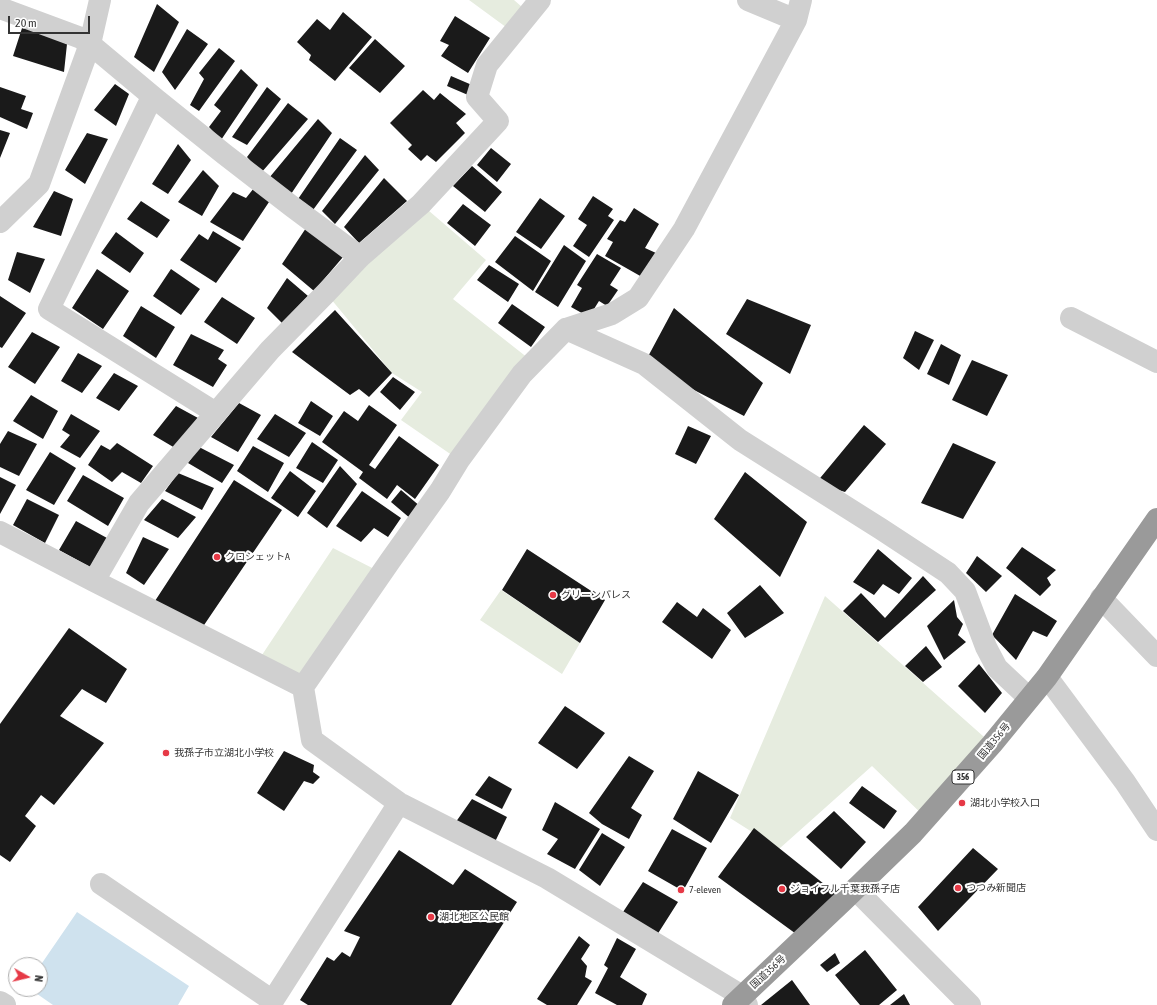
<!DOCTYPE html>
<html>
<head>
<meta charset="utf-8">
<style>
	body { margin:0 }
	#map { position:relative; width:1157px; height:1005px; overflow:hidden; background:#fff; font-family:"Asap Condensed",sans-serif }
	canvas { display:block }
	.north { position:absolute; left:8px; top:957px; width:40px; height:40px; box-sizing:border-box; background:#fff; border:1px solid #adadad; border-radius:50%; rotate:98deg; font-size:11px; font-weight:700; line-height:16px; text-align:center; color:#333 }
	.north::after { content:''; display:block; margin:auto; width:14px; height:18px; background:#e63946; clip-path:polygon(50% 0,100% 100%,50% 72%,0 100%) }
	.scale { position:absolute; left:8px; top:16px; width:82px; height:18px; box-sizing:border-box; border:2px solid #333; border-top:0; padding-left:5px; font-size:12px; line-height:14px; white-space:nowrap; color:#333; -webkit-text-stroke:3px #fff; paint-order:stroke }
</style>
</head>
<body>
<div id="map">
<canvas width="1157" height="1005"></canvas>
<div class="north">N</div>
<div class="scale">20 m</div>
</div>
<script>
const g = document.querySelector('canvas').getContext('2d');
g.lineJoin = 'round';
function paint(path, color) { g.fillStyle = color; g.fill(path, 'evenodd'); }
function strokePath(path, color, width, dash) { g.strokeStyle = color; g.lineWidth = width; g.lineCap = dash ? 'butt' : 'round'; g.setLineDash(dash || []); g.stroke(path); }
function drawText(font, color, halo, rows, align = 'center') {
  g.font = font + ' "Asap Condensed","Noto Sans JP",sans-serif'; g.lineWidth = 4; g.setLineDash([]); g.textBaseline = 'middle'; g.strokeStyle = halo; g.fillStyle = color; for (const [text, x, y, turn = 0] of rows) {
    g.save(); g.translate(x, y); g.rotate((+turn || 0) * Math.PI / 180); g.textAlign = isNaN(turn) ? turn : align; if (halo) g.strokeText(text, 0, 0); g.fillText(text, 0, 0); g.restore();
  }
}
paint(new Path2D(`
	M 469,0 L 514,0 L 530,14 L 514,33 Z
	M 421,204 L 486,260 L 453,299 L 533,362 L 459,460 L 401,420 L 422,392 L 392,373 L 326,293 Z
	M 333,548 L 382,573 L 303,687 L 256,664 Z
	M 501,590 L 580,643 L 562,674 L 480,620 Z
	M 825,596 L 992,744 L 926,818 L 872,766 L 779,849 L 730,818 Z`), '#e6ecdf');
paint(new Path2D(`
	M 77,912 L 189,986 L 178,1005 L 53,1005 L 30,989 L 40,989 L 40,966 Z`), '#cfe2ee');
paint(new Path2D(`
	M 157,4 L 179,22 L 154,72 L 134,57 Z
	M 343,12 L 372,37 L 335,81 L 309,60 L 311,55 L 297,42 L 317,19 L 330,30 Z
	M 455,16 L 490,38 L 468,73 L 441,56 L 449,45 L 440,41 Z
	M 23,25 L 67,44 L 64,72 L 13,56 Z
	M 187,29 L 208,44 L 175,90 L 162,72 Z
	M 375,39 L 405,66 L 380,93 L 349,68 Z
	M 219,48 L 235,61 L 199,111 L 190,105 L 204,79 L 199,73 Z
	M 241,69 L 258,85 L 221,140 L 209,127 L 221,111 L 214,105 Z
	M 451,76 L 472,85 L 468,95 L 447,86 Z
	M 115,84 L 129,94 L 116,126 L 94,110 Z
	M 0,87 L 26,96 L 21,109 L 33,113 L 27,129 L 0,117 Z
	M 267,87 L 281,99 L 247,145 L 232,137 Z
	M 423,90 L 434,100 L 440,93 L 466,114 L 456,123 L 465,133 L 436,162 L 427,155 L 421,161 L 408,149 L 412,145 L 390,123 Z
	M 288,103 L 308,119 L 261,173 L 247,157 Z
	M 318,119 L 332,133 L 291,194 L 269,178 Z
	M 0,130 L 10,133 L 0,158 Z
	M 87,133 L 108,139 L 85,184 L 65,170 Z
	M 340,138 L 357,150 L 313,210 L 298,199 Z
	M 178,144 L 191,160 L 168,194 L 152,184 Z
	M 491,148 L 511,164 L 497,182 L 477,165 Z
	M 365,155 L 379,170 L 335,224 L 322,211 Z
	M 472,166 L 502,192 L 485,212 L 453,186 Z
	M 203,170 L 219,186 L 202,216 L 178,202 Z
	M 384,178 L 407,201 L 359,243 L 344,227 Z
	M 254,188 L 271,199 L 243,241 L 210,222 L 233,192 L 246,198 Z
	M 54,191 L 73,199 L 61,236 L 33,227 Z
	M 593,196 L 613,209 L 608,216 L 614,220 L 589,257 L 573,246 L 587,225 L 578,219 Z
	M 540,198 L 565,216 L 541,249 L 516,232 Z
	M 141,201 L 170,220 L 157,238 L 127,219 Z
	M 463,204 L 491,225 L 475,246 L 447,223 Z
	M 634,208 L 659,224 L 645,248 L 656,253 L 642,277 L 605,256 L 613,242 L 607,239 L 620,220 L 625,222 Z
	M 306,228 L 343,257 L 314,291 L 282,264 Z
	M 213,231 L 241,248 L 216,283 L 180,260 L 199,234 L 208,240 Z
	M 116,232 L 144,253 L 130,273 L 101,253 Z
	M 515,236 L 551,261 L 533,291 L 495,262 Z
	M 564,245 L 586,261 L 558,307 L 535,292 Z
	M 17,252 L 45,259 L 30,293 L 8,280 Z
	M 597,254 L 621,268 L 610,285 L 618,290 L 607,306 L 599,301 L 589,317 L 571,307 L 582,288 L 577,285 Z
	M 489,265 L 519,284 L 508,302 L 477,280 Z
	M 97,269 L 129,291 L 103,329 L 72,308 Z
	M 171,269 L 200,289 L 181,315 L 153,296 Z
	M 287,278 L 308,296 L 282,323 L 267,308 Z
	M 0,296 L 26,313 L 2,348 L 0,347 Z
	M 222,297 L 255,318 L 237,344 L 204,322 Z
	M 747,299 L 811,325 L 790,374 L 726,334 Z
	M 512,304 L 545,327 L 531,347 L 498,323 Z
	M 141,306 L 175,327 L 156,358 L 123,336 Z
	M 674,308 L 763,383 L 744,416 L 644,364 Z
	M 335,310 L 392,373 L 369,397 L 359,389 L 350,395 L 292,352 Z
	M 915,331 L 934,340 L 919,370 L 903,358 Z
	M 32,332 L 60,347 L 35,384 L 8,367 Z
	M 191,334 L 224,350 L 218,359 L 227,365 L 213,387 L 173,365 Z
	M 941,344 L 961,355 L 949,385 L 927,374 Z
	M 78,353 L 102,366 L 82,393 L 61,381 Z
	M 972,360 L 1008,375 L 987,416 L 952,400 Z
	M 114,373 L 138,386 L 119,411 L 96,398 Z
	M 393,377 L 415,392 L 400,410 L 380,392 Z
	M 31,395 L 58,411 L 43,439 L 13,421 Z
	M 311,401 L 333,416 L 320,436 L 298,423 Z
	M 239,403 L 261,415 L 238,452 L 211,437 Z
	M 369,405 L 397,425 L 369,465 L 375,469 L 399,436 L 439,465 L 415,499 L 397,485 L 387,499 L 359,478 L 363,472 L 322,442 L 344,411 L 358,421 Z
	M 176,406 L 198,418 L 175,448 L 153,435 Z
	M 71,414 L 100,431 L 80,458 L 60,447 L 70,435 L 62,430 Z
	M 275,414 L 306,433 L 289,457 L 257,439 Z
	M 864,425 L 886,444 L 845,492 L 816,483 Z
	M 688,426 L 711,436 L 696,464 L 675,454 Z
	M 8,431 L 37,444 L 19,476 L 0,467 L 0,444 Z
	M 312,442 L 338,460 L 323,483 L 296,468 Z
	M 117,443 L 153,466 L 141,483 L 122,472 L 112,482 L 88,465 L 101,445 L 110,450 Z
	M 953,443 L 996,462 L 963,519 L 921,503 Z
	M 253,446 L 284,463 L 268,492 L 237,471 Z
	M 199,447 L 234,465 L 222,483 L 188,463 Z
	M 50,452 L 76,468 L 54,505 L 26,490 Z
	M 340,466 L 357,484 L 327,528 L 307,513 Z
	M 290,471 L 316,491 L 298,517 L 271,498 Z
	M 745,472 L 807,522 L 780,577 L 714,519 Z
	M 178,473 L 214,488 L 202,510 L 165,491 Z
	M 83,475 L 124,498 L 108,526 L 67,501 Z
	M 0,477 L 16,485 L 0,514 Z
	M 234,480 L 282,510 L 200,631 L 153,604 Z
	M 401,490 L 421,507 L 411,519 L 391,502 Z
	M 362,491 L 401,518 L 388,537 L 374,528 L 361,542 L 336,526 Z
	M 27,499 L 59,515 L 45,543 L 13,525 Z
	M 162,499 L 196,517 L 178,538 L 144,520 Z
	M 76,521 L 107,538 L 90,567 L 59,550 Z
	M 143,537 L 169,549 L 144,585 L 126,573 Z
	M 1022,547 L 1056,570 L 1047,578 L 1051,585 L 1040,596 L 1006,568 Z
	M 527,549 L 605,600 L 580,643 L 502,590 Z
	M 878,549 L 912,578 L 899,594 L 883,584 L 874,595 L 853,582 Z
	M 977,556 L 1002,576 L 986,592 L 966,573 Z
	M 923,576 L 936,590 L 878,642 L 843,611 L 861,593 L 885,618 Z
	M 760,585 L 784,613 L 745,638 L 727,613 Z
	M 1015,594 L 1057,621 L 1047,637 L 1033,631 L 1016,660 L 992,635 Z
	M 954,600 L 957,617 L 963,624 L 958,635 L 966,642 L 944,660 L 927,626 Z
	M 677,602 L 697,617 L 703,608 L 731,630 L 712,659 L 662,622 Z
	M 69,628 L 127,669 L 106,703 L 82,689 L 60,716 L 104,743 L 54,805 L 41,795 L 25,816 L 36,826 L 10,862 L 0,855 L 0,724 Z
	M 926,646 L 942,667 L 923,682 L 905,666 Z
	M 979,664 L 1002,693 L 985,713 L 958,686 Z
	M 565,706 L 605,733 L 577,769 L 538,743 Z
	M 284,751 L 314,765 L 313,772 L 320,777 L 313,784 L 304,781 L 284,811 L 257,793 Z
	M 629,756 L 654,771 L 631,808 L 642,815 L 629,839 L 602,824 L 589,813 Z
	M 698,771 L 739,795 L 711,843 L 673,819 Z
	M 489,776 L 512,789 L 502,809 L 475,795 Z
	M 862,786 L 897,811 L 884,829 L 849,803 Z
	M 472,799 L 507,817 L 493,846 L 453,826 Z
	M 555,802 L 600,829 L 575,869 L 547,854 L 558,839 L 542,830 Z
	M 834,811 L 866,842 L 841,869 L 806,837 Z
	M 754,828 L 844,900 L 803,939 L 718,877 Z
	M 672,829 L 707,848 L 683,891 L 648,871 Z
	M 602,833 L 625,847 L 600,886 L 579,870 Z
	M 973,848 L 998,869 L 938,931 L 918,907 Z
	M 399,850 L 453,885 L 465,869 L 517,902 L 451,1005 L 308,1005 L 300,1000 L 327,957 L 334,961 L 342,952 L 350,957 L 360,937 L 344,931 Z
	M 643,882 L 678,902 L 657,935 L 621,915 Z
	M 579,936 L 590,945 L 581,959 L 587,966 L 585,977 L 592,981 L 577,1005 L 547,1005 L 537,999 Z
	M 617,938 L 636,949 L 620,977 L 647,994 L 642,1005 L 617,1005 L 595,993 L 608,968 L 604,965 Z
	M 865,950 L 897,990 L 879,1005 L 860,1005 L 835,975 Z
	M 835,953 L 840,963 L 827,972 L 820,965 Z
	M 792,980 L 810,1005 L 761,1005 Z
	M 904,994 L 910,1005 L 890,1005 Z`), '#1a1a1a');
strokePath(new Path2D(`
	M 748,0 L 796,20
	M 0,8 L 81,38 L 90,44 C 178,119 268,190 360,257
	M 152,97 L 49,309 L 216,413
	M 0,222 L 39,184 L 90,44 L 100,0
	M 1071,318 L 1157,362
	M 566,329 L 612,314 L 638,298 L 684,229 L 796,20 L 801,0
	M 0,532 L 94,581 L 303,687
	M 94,581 L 139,503 L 270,350 L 326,293 L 360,257 L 421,204 L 498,121 L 477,97 L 487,65 L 540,0
	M 1101,598 L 1157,656
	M 1047,677 L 1125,782 L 1157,830
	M 101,884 L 273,1001
	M 855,889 L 970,1005
	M 0,1002 L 5,1005
	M 270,1005 L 399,803
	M 747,1005 L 742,996 L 547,878 L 399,803 L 312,740 L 303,687 L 390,561 L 440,491 L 459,460 L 522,374 L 566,329 L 644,364 L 740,440 L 881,529 L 948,573 L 965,591 L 986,647 L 997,668 L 1029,698`), '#d0d0d0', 22);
strokePath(new Path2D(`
	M 733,1005 L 844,900 L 913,833 L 992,744 L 1047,677 L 1157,519`), '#9a9a9a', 22);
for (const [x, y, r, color] of [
	[217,557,4,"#e63946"],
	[553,595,4,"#e63946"],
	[166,753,4,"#e63946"],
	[962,803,4,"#e63946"],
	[958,888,4,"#e63946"],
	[782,889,4,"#e63946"],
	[681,890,4,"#e63946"],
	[431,917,4,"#e63946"]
]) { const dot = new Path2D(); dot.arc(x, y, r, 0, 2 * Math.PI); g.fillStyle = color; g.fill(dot); strokePath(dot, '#fff', 1.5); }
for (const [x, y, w] of [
	[963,777,22]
]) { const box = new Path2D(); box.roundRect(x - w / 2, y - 7, w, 14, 3); g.fillStyle = '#fff'; g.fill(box); strokePath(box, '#333', 1); }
drawText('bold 9px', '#333', null, [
	["356",963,777]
]);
drawText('10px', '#333', '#fff', [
	["クロシェットA",225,557],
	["グリーンパレス",561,595],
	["我孫子市立湖北小学校",174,753],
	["湖北小学校入口",970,803],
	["つつみ新聞店",966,888],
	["ジョイフル千葉我孫子店",790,889],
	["7-eleven",689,890],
	["湖北地区公民館",439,917]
], 'left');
drawText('10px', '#333', '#fff', [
	["国道356号",994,741,-50],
	["国道356号",768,972,-43]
]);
</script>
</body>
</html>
